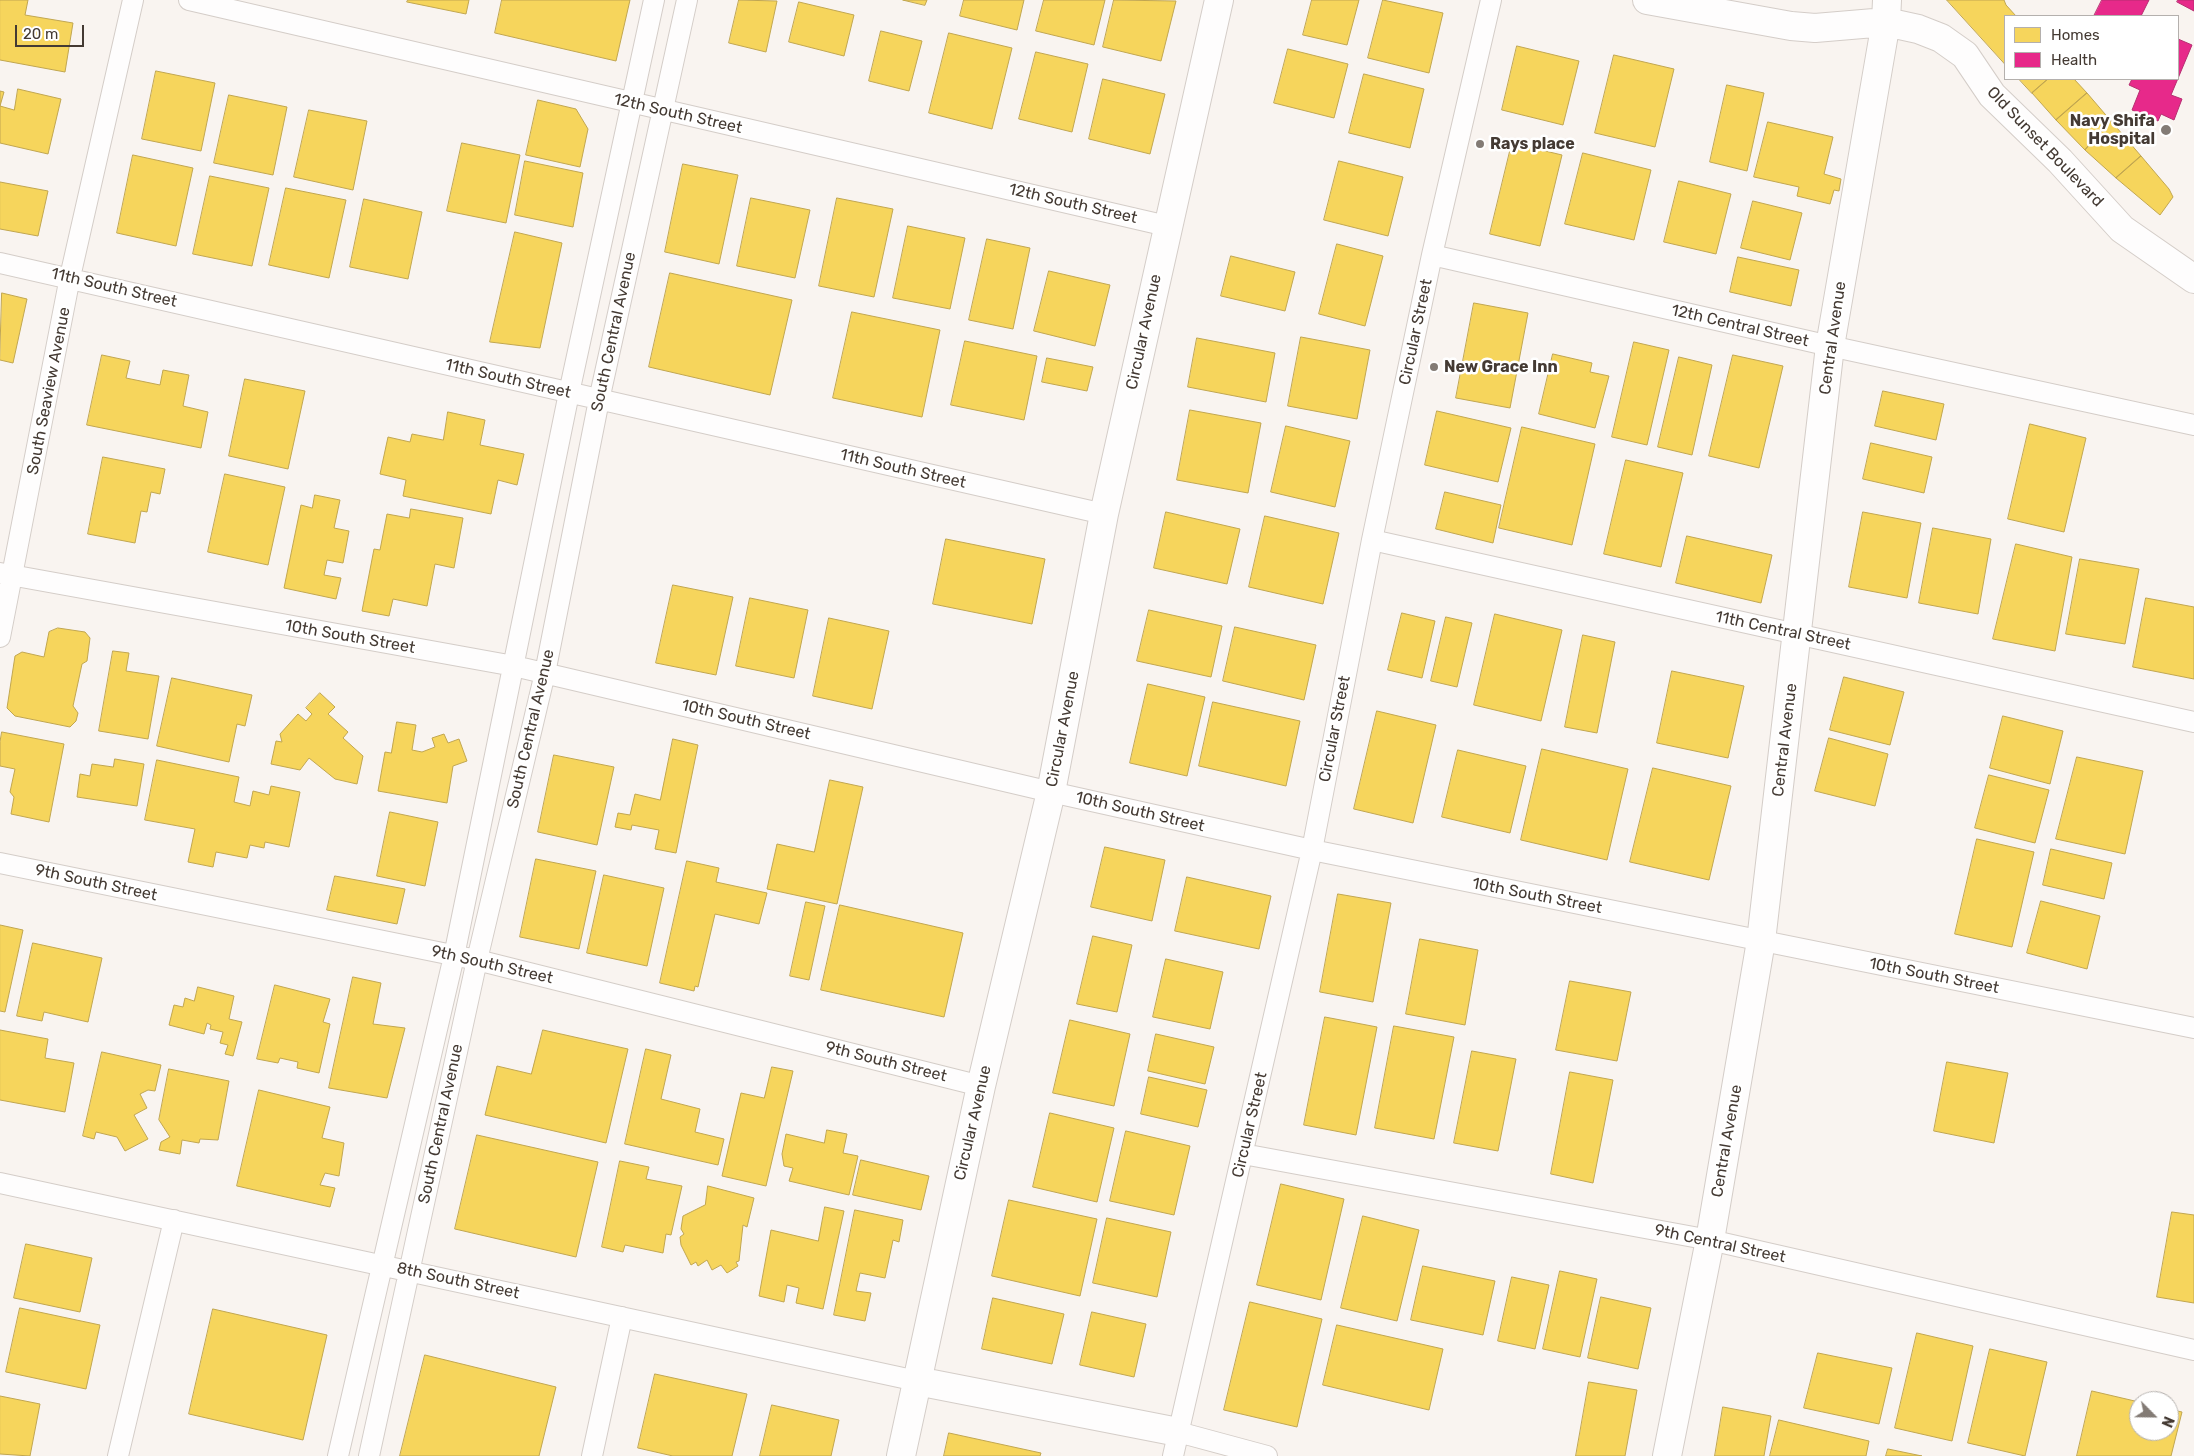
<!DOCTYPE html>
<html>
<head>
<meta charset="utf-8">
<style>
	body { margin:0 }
	#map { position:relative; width:2194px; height:1456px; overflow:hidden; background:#f9f4f0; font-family:Rubik,sans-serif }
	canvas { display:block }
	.legend { position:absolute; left:2004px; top:15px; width:175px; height:65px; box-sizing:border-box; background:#fff; border:1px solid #b4b0ad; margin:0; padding:6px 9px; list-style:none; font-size:15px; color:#443a33 }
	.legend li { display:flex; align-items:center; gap:10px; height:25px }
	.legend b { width:25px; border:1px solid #b4b0ad }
	.north { position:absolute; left:2129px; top:1391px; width:50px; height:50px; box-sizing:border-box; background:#fff; border:1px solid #b4b0ad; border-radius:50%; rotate:113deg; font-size:14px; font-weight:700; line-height:20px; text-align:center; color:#443a33 }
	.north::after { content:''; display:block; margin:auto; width:18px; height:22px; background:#837b75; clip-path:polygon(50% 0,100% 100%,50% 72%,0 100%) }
	.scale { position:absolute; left:15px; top:25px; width:69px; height:22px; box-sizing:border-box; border:2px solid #443a33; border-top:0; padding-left:6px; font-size:15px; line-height:18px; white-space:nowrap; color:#443a33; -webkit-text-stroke:4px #fff; paint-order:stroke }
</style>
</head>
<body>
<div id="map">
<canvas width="2194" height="1456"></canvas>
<ul class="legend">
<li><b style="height:14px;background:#f6d55c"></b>Homes</li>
<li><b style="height:14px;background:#e7298a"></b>Health</li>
</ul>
<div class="north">N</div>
<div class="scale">20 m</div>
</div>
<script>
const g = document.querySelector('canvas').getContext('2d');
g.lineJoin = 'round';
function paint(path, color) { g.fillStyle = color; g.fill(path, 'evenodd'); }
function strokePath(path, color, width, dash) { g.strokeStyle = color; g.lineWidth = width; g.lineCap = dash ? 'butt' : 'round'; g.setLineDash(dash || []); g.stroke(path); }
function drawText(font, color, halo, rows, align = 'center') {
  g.font = font + ' Rubik,sans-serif'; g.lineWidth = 5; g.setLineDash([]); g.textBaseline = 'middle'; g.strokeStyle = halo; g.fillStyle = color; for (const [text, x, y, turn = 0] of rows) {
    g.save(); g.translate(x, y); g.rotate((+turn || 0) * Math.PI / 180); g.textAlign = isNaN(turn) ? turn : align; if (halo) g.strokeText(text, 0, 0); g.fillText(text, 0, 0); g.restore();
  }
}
const homes = new Path2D(`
	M 0,0 L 28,0 L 25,15 L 73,23 L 65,72 L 0,60 Z
	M 408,0 L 469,0 L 466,14 L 407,2 Z
	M 502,0 L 630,0 L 616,61 L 495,33 Z
	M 739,0 L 777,1 L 766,52 L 729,43 Z
	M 903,0 L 927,0 L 925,5 Z
	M 964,0 L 1024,0 L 1017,30 L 960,16 Z
	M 1044,0 L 1105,0 L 1094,45 L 1036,31 Z
	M 1114,0 L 1176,1 L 1161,61 L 1103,47 Z
	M 1312,0 L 1359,0 L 1347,45 L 1303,35 Z
	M 1383,0 L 1443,13 L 1429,73 L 1368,58 Z
	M 1947,0 L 2004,0 L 2006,5 L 2016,16 L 2005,16 L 2005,64 Z
	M 799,2 L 854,15 L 844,56 L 789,42 Z
	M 881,31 L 922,41 L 909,91 L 869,81 Z
	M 949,33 L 1012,48 L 992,129 L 929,113 Z
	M 1517,46 L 1579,61 L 1563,125 L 1502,110 Z
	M 1288,49 L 1348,64 L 1334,118 L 1274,103 Z
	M 1036,52 L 1088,64 L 1072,132 L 1019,119 Z
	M 1614,55 L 1674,69 L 1655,147 L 1595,133 Z
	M 156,71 L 215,83 L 201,151 L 142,139 Z
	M 1364,74 L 1424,89 L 1410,148 L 1349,133 Z
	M 1103,79 L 1165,94 L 1150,154 L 1089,139 Z
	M 2019,79 L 2048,79 L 2032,93 Z
	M 2048,79 L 2074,79 L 2087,93 L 2056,120 L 2032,93 Z
	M 1727,85 L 1764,93 L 1747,171 L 1710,162 Z
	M 18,89 L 61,99 L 48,154 L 0,143 L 0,91 L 4,92 L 0,106 L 14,110 Z
	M 2087,93 L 2111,121 L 2085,150 L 2056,120 Z
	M 229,95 L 287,107 L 273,175 L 214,163 Z
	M 538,100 L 576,109 L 588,129 L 580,167 L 526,155 Z
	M 309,110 L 367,121 L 353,190 L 294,177 Z
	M 2111,121 L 2141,156 L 2116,178 L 2085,150 Z
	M 1768,122 L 1833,137 L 1824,174 L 1841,179 L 1839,191 L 1834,190 L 1830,204 L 1797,196 L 1799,187 L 1754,177 Z
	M 462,143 L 520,155 L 506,223 L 447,211 Z
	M 1512,143 L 1562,155 L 1540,246 L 1490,234 Z
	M 1583,153 L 1651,170 L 1634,240 L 1565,224 Z
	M 133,155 L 193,168 L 176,246 L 117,233 Z
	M 2141,156 L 2169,189 L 2173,197 L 2160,215 L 2116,178 Z
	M 525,161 L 583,173 L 573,227 L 515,215 Z
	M 1339,161 L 1403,177 L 1388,236 L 1324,220 Z
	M 683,164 L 738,175 L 719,264 L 665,252 Z
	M 210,176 L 269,188 L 252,266 L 193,254 Z
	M 1679,181 L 1731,194 L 1716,254 L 1664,242 Z
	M 0,182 L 48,191 L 38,236 L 0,229 Z
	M 286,188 L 346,200 L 329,278 L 269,265 Z
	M 751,198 L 810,210 L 795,278 L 737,266 Z
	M 837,198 L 893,209 L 874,297 L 819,286 Z
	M 364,199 L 422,212 L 408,279 L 350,267 Z
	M 1753,201 L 1802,213 L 1790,260 L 1741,248 Z
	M 908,226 L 965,238 L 950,309 L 893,298 Z
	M 515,232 L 562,243 L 540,348 L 490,342 Z
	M 987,239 L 1030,248 L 1013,329 L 969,320 Z
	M 1337,244 L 1383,256 L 1365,326 L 1319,314 Z
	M 1231,256 L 1295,272 L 1285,311 L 1221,296 Z
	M 1738,257 L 1799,270 L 1791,306 L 1730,292 Z
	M 1049,271 L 1110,285 L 1095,346 L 1034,331 Z
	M 670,273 L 792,300 L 770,395 L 649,367 Z
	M 2,293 L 27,299 L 13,363 L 0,360 Z
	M 1474,303 L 1528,313 L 1510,408 L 1456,398 Z
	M 852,312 L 940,330 L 922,417 L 833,398 Z
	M 1301,337 L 1370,350 L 1357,419 L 1288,406 Z
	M 1197,338 L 1275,353 L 1266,402 L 1188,387 Z
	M 965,341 L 1037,356 L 1024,420 L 951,405 Z
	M 1634,342 L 1669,350 L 1647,445 L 1612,437 Z
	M 1553,354 L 1592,363 L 1590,372 L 1609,376 L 1595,428 L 1539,414 Z
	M 102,355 L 130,361 L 126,378 L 160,385 L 163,370 L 189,375 L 183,406 L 208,412 L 201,448 L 87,425 Z
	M 1733,355 L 1783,366 L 1759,468 L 1709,456 Z
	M 1679,357 L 1712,365 L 1692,455 L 1658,447 Z
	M 1047,358 L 1093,367 L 1087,391 L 1042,382 Z
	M 245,379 L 305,391 L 288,469 L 229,456 Z
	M 1883,391 L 1944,404 L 1936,440 L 1875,426 Z
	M 1190,410 L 1261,423 L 1248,493 L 1177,480 Z
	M 1437,411 L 1511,428 L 1498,482 L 1425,465 Z
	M 448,412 L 485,420 L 480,445 L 524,454 L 517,485 L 498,480 L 491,514 L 403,496 L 406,480 L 380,474 L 388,437 L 410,442 L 412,434 L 443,440 Z
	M 2030,424 L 2086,438 L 2064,532 L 2008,519 Z
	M 1286,426 L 1350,441 L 1335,507 L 1271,492 Z
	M 1522,427 L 1595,444 L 1572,545 L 1499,528 Z
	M 1871,443 L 1932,457 L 1924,493 L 1863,479 Z
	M 103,457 L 165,469 L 160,494 L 151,492 L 147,512 L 141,511 L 135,543 L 88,534 Z
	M 1626,460 L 1683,473 L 1661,567 L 1604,554 Z
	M 225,474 L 285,487 L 268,565 L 208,552 Z
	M 1445,492 L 1501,505 L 1493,543 L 1436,529 Z
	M 315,495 L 340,500 L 334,528 L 349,531 L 343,563 L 327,560 L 324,575 L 341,578 L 336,599 L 284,588 L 301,505 L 312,508 Z
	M 411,509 L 463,518 L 454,568 L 435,564 L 427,606 L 393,599 L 389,616 L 362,611 L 374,549 L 380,550 L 387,514 L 409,518 Z
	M 1166,512 L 1240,529 L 1227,584 L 1154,568 Z
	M 1863,512 L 1921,523 L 1907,598 L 1849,587 Z
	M 1265,516 L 1339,533 L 1323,604 L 1249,587 Z
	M 1933,528 L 1991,539 L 1978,614 L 1919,603 Z
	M 1687,536 L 1772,555 L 1761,603 L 1676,583 Z
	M 946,539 L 1045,559 L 1032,624 L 933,604 Z
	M 2016,544 L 2072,557 L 2055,651 L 1993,639 Z
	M 2080,559 L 2139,569 L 2125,644 L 2066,634 Z
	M 673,585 L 733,597 L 716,675 L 656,663 Z
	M 750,598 L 808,610 L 794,678 L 736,666 Z
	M 2146,598 L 2194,607 L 2194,679 L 2133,667 Z
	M 1149,610 L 1222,626 L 1211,677 L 1137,661 Z
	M 1402,613 L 1435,621 L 1422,678 L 1388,670 Z
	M 1495,614 L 1562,630 L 1541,721 L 1474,705 Z
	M 1446,617 L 1472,623 L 1457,687 L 1431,681 Z
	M 829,618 L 889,631 L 872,709 L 813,696 Z
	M 1235,627 L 1316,645 L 1304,700 L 1223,681 Z
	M 58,628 L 85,632 L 90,638 L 87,661 L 82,664 L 73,706 L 78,713 L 76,721 L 70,727 L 15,716 L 7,708 L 15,656 L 22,652 L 44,657 L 49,632 Z
	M 1583,635 L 1615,642 L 1597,733 L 1565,727 Z
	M 113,651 L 129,653 L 126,671 L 159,676 L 148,739 L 99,731 Z
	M 1672,671 L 1744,686 L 1728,758 L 1657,743 Z
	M 1844,677 L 1904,692 L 1890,745 L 1830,730 Z
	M 172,678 L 252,695 L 245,726 L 237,724 L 229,762 L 157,746 Z
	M 1148,684 L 1205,697 L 1187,776 L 1130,763 Z
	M 320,693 L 335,707 L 328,714 L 348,732 L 343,738 L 363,756 L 357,784 L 335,779 L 309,758 L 300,770 L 271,764 L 276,741 L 282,742 L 280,734 L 298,714 L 306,721 L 312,714 L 306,708 Z
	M 1213,702 L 1300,721 L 1286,786 L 1199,766 Z
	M 1377,711 L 1436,725 L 1413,823 L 1354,809 Z
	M 2003,716 L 2063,731 L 2050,784 L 1990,768 Z
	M 397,722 L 416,725 L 412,750 L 422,752 L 435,747 L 432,738 L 444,734 L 448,743 L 459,739 L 467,761 L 453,766 L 447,803 L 378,791 L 385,752 L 391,753 Z
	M 2,732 L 64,744 L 49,822 L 11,814 L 14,797 L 10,792 L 15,769 L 0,766 L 0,742 Z
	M 1829,738 L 1888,754 L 1875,806 L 1815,791 Z
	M 673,739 L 698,745 L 676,853 L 655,849 L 659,830 L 632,825 L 631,830 L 615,827 L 618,813 L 630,815 L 635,794 L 660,800 Z
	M 1542,749 L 1628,769 L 1607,860 L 1521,840 Z
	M 1458,750 L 1526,766 L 1510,833 L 1442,817 Z
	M 554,755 L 614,767 L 597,845 L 538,832 Z
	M 2077,757 L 2143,771 L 2125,854 L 2056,839 Z
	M 115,759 L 144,764 L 137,806 L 77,797 L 80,774 L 90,776 L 92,764 L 113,767 Z
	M 157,760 L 239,777 L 234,802 L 250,806 L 253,791 L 269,795 L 271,786 L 300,792 L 289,847 L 265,842 L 264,848 L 250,845 L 247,858 L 216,852 L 213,867 L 188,862 L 195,829 L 145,820 Z
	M 1653,768 L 1731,786 L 1709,880 L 1630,862 Z
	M 1989,775 L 2049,790 L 2035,843 L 1975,828 Z
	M 830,780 L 863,787 L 837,904 L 767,889 L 777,844 L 814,852 Z
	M 390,812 L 438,822 L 425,886 L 377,876 Z
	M 1977,839 L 2034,852 L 2012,947 L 1955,934 Z
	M 1105,847 L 1165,860 L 1152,921 L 1091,907 Z
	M 2051,849 L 2112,863 L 2104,899 L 2043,885 Z
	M 536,859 L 596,871 L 579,949 L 520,937 Z
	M 687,861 L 719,868 L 716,882 L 767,893 L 759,924 L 715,914 L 698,987 L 695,986 L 694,991 L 660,983 Z
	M 604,875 L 664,888 L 647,966 L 587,953 Z
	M 335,876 L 405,889 L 397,924 L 327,910 Z
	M 1187,877 L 1271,896 L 1259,949 L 1175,931 Z
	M 1338,894 L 1391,903 L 1373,1002 L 1320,992 Z
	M 2041,901 L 2100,916 L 2087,969 L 2027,953 Z
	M 806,902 L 825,906 L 809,980 L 790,976 Z
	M 840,905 L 963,933 L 944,1017 L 821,990 Z
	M 0,925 L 23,930 L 5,1012 L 0,1011 Z
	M 1093,936 L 1132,945 L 1117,1012 L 1077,1004 Z
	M 1420,939 L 1478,950 L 1465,1025 L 1406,1014 Z
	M 33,943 L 102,958 L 88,1022 L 44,1012 L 42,1021 L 17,1016 Z
	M 1166,959 L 1223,972 L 1210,1029 L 1153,1017 Z
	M 353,977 L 381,983 L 373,1024 L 405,1028 L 387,1098 L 329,1088 Z
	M 1570,981 L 1631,992 L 1617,1061 L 1556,1050 Z
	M 275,985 L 330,999 L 323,1022 L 330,1024 L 319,1073 L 297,1068 L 298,1062 L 280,1058 L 278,1063 L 257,1059 Z
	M 198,987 L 234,996 L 229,1019 L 242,1022 L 233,1056 L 225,1054 L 228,1045 L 220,1043 L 223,1032 L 210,1029 L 211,1025 L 207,1023 L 204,1034 L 169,1025 L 174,1005 L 183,1007 L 185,998 L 194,1001 Z
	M 1325,1017 L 1377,1027 L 1356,1135 L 1304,1125 Z
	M 1070,1020 L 1130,1034 L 1114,1106 L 1053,1093 Z
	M 1394,1026 L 1454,1037 L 1434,1139 L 1375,1128 Z
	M 0,1030 L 48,1039 L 45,1058 L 74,1063 L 65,1112 L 0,1100 Z
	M 543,1030 L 628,1049 L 606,1143 L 485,1115 L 497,1066 L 531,1074 Z
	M 1156,1034 L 1214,1047 L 1205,1084 L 1148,1071 Z
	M 646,1049 L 671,1055 L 661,1099 L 700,1109 L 695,1132 L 724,1139 L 718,1165 L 625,1144 Z
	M 1472,1051 L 1516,1059 L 1498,1151 L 1454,1143 Z
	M 102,1052 L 161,1065 L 155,1091 L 148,1090 L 140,1094 L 147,1108 L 134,1115 L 148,1139 L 125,1151 L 117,1137 L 96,1132 L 94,1139 L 83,1136 Z
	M 1947,1062 L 2008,1073 L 1994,1143 L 1934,1131 Z
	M 772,1067 L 793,1071 L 766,1186 L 722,1176 L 741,1093 L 764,1098 Z
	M 169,1069 L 229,1081 L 218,1140 L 200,1139 L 199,1143 L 182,1140 L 180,1154 L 159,1150 L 161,1142 L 170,1137 L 159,1120 Z
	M 1570,1072 L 1613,1080 L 1593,1183 L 1551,1174 Z
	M 1149,1077 L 1207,1090 L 1198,1127 L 1141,1114 Z
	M 259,1090 L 330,1107 L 322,1138 L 344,1143 L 339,1176 L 325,1173 L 320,1185 L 335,1188 L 330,1207 L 237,1186 Z
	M 1050,1113 L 1114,1128 L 1097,1202 L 1033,1187 Z
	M 827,1130 L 847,1134 L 843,1153 L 858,1156 L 849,1195 L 789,1181 L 793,1168 L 784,1166 L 782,1154 L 786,1134 L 824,1143 Z
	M 1126,1131 L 1190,1146 L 1174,1215 L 1110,1201 Z
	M 477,1135 L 598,1162 L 576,1257 L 455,1229 Z
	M 861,1160 L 929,1176 L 921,1210 L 853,1195 Z
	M 620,1161 L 649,1167 L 646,1179 L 682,1186 L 671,1235 L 666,1234 L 663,1253 L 625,1245 L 623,1252 L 602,1247 Z
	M 1281,1184 L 1344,1199 L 1321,1300 L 1257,1285 Z
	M 708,1186 L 754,1198 L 747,1227 L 743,1225 L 739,1261 L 736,1262 L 738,1266 L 727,1273 L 721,1265 L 712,1270 L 707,1260 L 698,1266 L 696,1262 L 691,1265 L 681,1245 L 680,1237 L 684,1234 L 681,1229 L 683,1216 L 705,1205 Z
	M 1009,1200 L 1097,1219 L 1080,1296 L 992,1276 Z
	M 825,1207 L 844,1211 L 823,1309 L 796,1303 L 799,1288 L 787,1285 L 784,1302 L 759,1296 L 771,1230 L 818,1241 Z
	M 855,1210 L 903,1220 L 899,1242 L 893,1240 L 885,1278 L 860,1273 L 856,1291 L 871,1293 L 865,1321 L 834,1315 Z
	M 2172,1212 L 2194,1215 L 2194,1303 L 2157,1297 Z
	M 1363,1216 L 1419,1230 L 1397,1321 L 1341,1308 Z
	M 1107,1218 L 1171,1232 L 1157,1297 L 1093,1283 Z
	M 26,1244 L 92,1258 L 80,1312 L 14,1298 Z
	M 1423,1266 L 1495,1281 L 1483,1335 L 1411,1320 Z
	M 1560,1271 L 1597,1279 L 1580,1357 L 1543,1349 Z
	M 1512,1277 L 1549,1285 L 1535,1349 L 1498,1341 Z
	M 1601,1297 L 1651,1308 L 1638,1369 L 1588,1358 Z
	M 993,1298 L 1064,1314 L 1052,1364 L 982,1349 Z
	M 1250,1302 L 1322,1319 L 1297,1427 L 1224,1410 Z
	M 20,1308 L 100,1325 L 86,1389 L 6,1372 Z
	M 213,1309 L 327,1335 L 303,1440 L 189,1414 Z
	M 1092,1312 L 1146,1324 L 1134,1377 L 1080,1365 Z
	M 1337,1325 L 1443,1349 L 1429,1410 L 1323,1385 Z
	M 1917,1333 L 1973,1346 L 1952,1441 L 1895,1428 Z
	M 1990,1349 L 2047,1362 L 2025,1456 L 1968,1443 Z
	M 1818,1353 L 1892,1368 L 1879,1424 L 1804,1408 Z
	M 425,1355 L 556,1387 L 539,1456 L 400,1456 Z
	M 655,1374 L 747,1394 L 732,1456 L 673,1456 L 638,1448 Z
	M 1589,1382 L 1637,1390 L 1625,1456 L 1576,1456 Z
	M 2092,1391 L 2139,1402 L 2139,1431 L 2169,1431 L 2169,1409 L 2182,1412 L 2171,1456 L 2077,1456 Z
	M 0,1396 L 40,1404 L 30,1456 L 0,1454 Z
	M 772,1405 L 839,1420 L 831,1456 L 760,1456 Z
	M 1723,1407 L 1771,1416 L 1764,1456 L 1715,1456 Z
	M 1779,1420 L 1869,1441 L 1866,1456 L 1770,1456 Z
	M 949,1433 L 1041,1453 L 1040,1456 L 944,1456 Z
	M 1888,1449 L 1922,1456 L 1886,1456 Z`);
paint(homes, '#f6d55c');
strokePath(homes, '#c1a650', 1);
const health = new Path2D(`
	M 2102,0 L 2149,0 L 2141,16 L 2094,16 Z
	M 2178,0 L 2194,0 L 2194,11 L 2177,2 Z
	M 2178,39 L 2192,45 L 2171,95 L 2182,99 L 2174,120 L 2161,114 L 2158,121 L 2132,110 L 2140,90 L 2129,85 L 2132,79 L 2178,79 Z`);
paint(health, '#e7298a');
strokePath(health, '#b62e70', 1);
const street = new Path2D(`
	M 189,0 L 1167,226
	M 1432,255 L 1830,346 L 2194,425
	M 0,263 L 1104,514
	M 1372,540 L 2194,722
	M 0,573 L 514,666 L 1051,792 L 1312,850 L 2194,1028
	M 0,637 L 70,277 L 133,0
	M 0,863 L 477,960 L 981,1086
	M 1243,1154 L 1710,1240 L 2194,1350
	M 0,1183 L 917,1381
	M 1178,1432 L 1267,1456
	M 118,1456 L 174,1220
	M 338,1456 L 454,956 L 569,393 L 654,0
	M 369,1456 L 477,960 L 545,673 L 599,400 L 687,0
	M 592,1456 L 622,1317
	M 1173,1456 L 1312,850 L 1372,540 L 1432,255 L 1491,0`);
const secondary = new Path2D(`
	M 1647,0 L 1791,26 L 1815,28 L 1886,22 L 1918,29 L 1941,38 L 1965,55 L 1992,95 L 2060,161 L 2122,229 L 2194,279
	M 917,1381 L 1178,1432
	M 901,1456 L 981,1086 L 1051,792 L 1104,514 L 1219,0
	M 1667,1456 L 1710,1240 L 1761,941 L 1830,346 L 1886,22 L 1887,0`);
strokePath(street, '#d4cdc8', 22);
strokePath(secondary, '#d4cdc8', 30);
strokePath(street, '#fefdfd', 20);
strokePath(secondary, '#fefdfd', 28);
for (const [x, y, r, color] of [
	[2166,130,6,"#837b75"],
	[1480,144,5,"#837b75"],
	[1434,367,5,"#837b75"]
]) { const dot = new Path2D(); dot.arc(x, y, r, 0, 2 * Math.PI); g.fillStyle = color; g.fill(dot); strokePath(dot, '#fff', 2); }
drawText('16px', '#443a33', '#fff', [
	["12th South Street",678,114,13],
	["Old Sunset Boulevard",2045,147,46],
	["12th South Street",1073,204,13],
	["11th South Street",114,288,13],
	["12th Central Street",1740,326,13],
	["South Central Avenue",614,332,-78],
	["Circular Avenue",1144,332,-78],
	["Circular Street",1416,332,-78],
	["Central Avenue",1833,338,-82],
	["11th South Street",508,379,13],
	["South Seaview Avenue",49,391,-79],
	["11th South Street",903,469,13],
	["11th Central Street",1783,631,12],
	["10th South Street",350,637,10],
	["10th South Street",746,720,13],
	["South Central Avenue",531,729,-77],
	["Circular Avenue",1063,729,-79],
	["Circular Street",1335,729,-79],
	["Central Avenue",1785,740,-83],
	["10th South Street",1140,812,13],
	["9th South Street",96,883,12],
	["10th South Street",1537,896,11],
	["9th South Street",492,965,13],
	["10th South Street",1934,976,11],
	["9th South Street",886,1062,14],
	["Circular Avenue",973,1123,-77],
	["South Central Avenue",441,1124,-78],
	["Circular Street",1250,1125,-77],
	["Central Avenue",1727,1141,-80],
	["9th Central Street",1720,1244,12],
	["8th South Street",458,1281,12]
]);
drawText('bold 16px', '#443a33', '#fff', [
	["Navy Shifa",2155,121,"right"],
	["Hospital",2155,139,"right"],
	["Rays place",1490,144],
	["New Grace Inn",1444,367]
], 'left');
</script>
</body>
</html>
